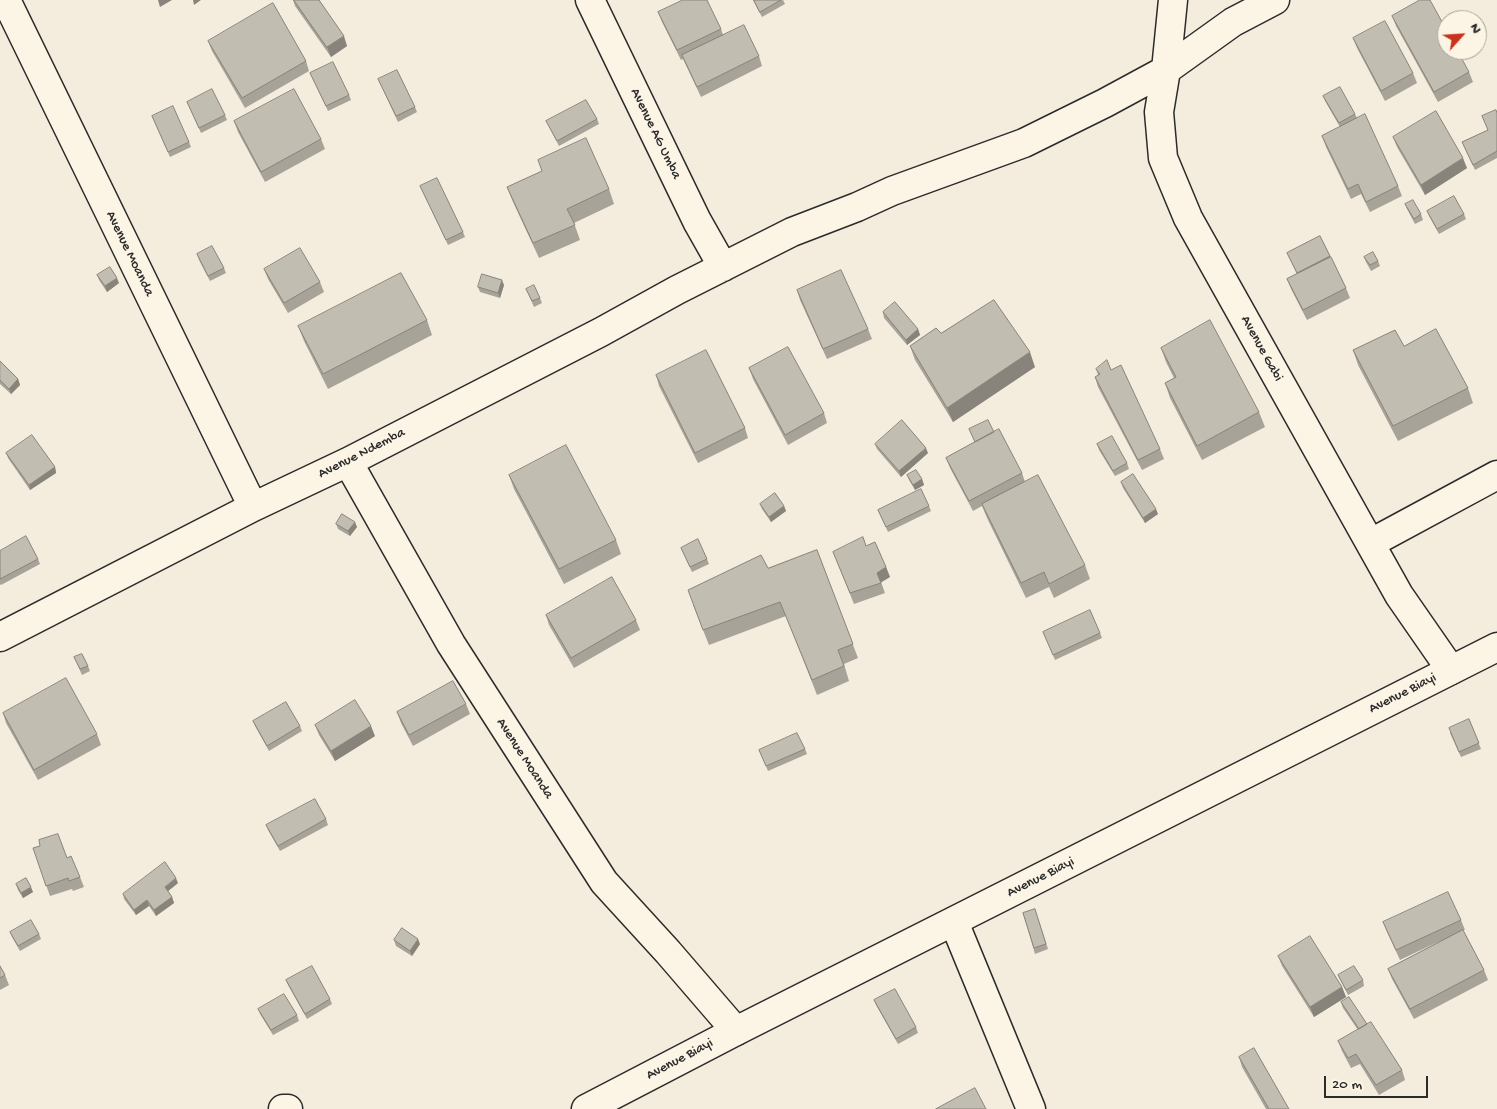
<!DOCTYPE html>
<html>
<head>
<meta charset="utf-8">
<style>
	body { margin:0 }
	#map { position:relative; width:1497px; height:1109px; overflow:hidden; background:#f4edde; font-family:"Gochi Hand",sans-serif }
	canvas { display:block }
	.north { position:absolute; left:1437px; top:10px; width:50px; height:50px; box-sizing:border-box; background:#fcf5e5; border:1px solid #a8a49b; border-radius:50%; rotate:64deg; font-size:14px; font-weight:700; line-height:20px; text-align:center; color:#2b2b2b }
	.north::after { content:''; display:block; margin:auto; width:18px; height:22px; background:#c8321e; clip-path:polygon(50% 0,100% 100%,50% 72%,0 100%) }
	.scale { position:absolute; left:1324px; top:1076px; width:104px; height:22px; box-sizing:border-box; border:2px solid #2b2b2b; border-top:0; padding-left:6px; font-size:15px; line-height:18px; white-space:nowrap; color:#2b2b2b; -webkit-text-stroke:4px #fcf5e5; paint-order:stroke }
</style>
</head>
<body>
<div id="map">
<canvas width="1497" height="1109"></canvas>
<div class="north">N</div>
<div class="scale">20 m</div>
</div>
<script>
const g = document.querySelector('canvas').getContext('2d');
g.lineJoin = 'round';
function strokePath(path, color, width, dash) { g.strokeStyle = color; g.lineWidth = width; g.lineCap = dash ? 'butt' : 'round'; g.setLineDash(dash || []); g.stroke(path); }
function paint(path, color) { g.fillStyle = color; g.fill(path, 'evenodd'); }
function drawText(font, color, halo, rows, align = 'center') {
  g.font = font + ' "Gochi Hand",sans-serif'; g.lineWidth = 4.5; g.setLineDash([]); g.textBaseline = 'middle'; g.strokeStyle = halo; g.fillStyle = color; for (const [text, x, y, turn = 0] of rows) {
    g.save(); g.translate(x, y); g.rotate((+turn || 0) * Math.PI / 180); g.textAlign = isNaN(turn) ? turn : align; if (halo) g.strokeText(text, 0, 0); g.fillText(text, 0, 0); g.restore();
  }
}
const minor = new Path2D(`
	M 6,0 L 253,507
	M 590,0 L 697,221 L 723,267
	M 1173,0 L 1166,70 L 1159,112 L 1163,158 L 1188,218 L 1399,595 L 1451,670
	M 348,462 L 451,644 L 604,882 L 668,952 L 736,1031
	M 1371,543 L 1497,475
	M 0,637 L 253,507 L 348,462 L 601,332 L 677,290 L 792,232 L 857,207 L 892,191 L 1024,143 L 1105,103 L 1166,70 L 1233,22 L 1275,0
	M 954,922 L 1031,1109`);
const tertiary = new Path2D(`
	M 283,1109 L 288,1109
	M 586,1109 L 736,1031 L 1497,647`);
strokePath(minor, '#2b2b2b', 31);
strokePath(tertiary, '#2b2b2b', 31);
strokePath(minor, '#fcf5e5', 28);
strokePath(tertiary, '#fcf5e5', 28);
paint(new Path2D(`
	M 293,0 L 319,0 L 347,46 L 331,57 L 295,6 Z
	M 753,0 L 783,0 L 785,4 L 762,17 Z
	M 658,12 L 721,29 L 723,35 L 759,56 L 762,66 L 701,97 L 683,59 L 681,60 L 662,22 Z
	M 1392,16 L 1469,72 L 1473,82 L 1438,102 L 1396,26 Z
	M 1353,38 L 1413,73 L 1417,83 L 1385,101 L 1357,48 Z
	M 208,41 L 306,61 L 309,71 L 245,108 L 212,51 Z
	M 310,73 L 349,95 L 351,100 L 328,111 Z
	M 378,79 L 415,107 L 417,112 L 398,122 Z
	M 1323,96 L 1355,114 L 1357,118 L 1398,186 L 1402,196 L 1370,212 L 1361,194 L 1351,199 L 1326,147 L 1322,136 L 1340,127 L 1325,101 Z
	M 187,102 L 225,115 L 227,120 L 201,133 Z
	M 1497,113 L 1497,158 L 1475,170 L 1462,142 L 1488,130 L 1482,116 Z
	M 152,116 L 189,142 L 191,147 L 170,157 Z
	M 597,119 L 599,124 L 559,146 L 546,121 Z
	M 234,121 L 321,139 L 325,149 L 265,182 L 238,132 Z
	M 1393,137 L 1467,168 L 1425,195 L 1397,147 Z
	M 420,186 L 463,232 L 465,237 L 448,245 Z
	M 507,187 L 609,189 L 614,204 L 574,223 L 580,240 L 539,258 L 513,202 Z
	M 1405,204 L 1421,214 L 1423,220 L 1415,224 L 1407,209 Z
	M 1427,211 L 1464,214 L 1466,219 L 1439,234 L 1429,216 Z
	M 1320,236 L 1346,288 L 1350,298 L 1307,320 L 1291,289 L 1287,279 L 1297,274 L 1287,253 Z
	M 197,254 L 224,268 L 226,273 L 210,281 L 199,260 Z
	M 1364,257 L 1378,261 L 1380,266 L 1371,271 L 1366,262 Z
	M 264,269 L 320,282 L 324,292 L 288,313 L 268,279 Z
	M 97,275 L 119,283 L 107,292 L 99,280 Z
	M 504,285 L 500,298 L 480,292 L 478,287 Z
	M 526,289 L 540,298 L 542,303 L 534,307 Z
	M 797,290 L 868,329 L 872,339 L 827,359 L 800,300 Z
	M 883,312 L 918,329 L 920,335 L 907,345 L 884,318 Z
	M 427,320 L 432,335 L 328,389 L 304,341 L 298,326 Z
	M 941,333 L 1035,367 L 953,422 L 915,360 L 910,346 Z
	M 1404,346 L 1468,388 L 1473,403 L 1398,441 L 1358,365 L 1353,350 Z
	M 1161,348 L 1259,412 L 1265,427 L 1202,460 L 1170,398 L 1165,383 L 1174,378 L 1166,362 Z
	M 0,361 L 18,379 L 20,385 L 11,394 L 0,384 Z
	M 749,368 L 824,413 L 827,423 L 788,445 L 753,379 Z
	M 1096,369 L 1160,449 L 1164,459 L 1142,470 L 1098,387 L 1095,377 L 1098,375 Z
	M 656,375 L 745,428 L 748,438 L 698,463 L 659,386 Z
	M 969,429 L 994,432 L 1022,473 L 1025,482 L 1085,565 L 1090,579 L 1054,598 L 1049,587 L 1026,598 L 987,518 L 982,506 L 973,511 L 950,468 L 946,458 L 975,442 Z
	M 875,444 L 928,453 L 901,477 L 877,449 Z
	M 1097,444 L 1127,463 L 1129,469 L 1115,476 L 1099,450 Z
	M 6,453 L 55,467 L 56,473 L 30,490 L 8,458 Z
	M 509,475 L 616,540 L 621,554 L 564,584 L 514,489 Z
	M 907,475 L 922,479 L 924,485 L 915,490 L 909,480 Z
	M 1121,482 L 1158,514 L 1145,523 L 1123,488 Z
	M 760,504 L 784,506 L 786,511 L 771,522 L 762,509 Z
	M 929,506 L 931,511 L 888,532 L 878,510 Z
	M 336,524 L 357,527 L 350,536 L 338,529 Z
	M 866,546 L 886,567 L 890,577 L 881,582 L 885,593 L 854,604 L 833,552 Z
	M 681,548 L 707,559 L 709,564 L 692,572 Z
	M 817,550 L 858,658 L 844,664 L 849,681 L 817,695 L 786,616 L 709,645 L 693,605 L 768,568 Z
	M 0,551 L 38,559 L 40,564 L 1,585 L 0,584 Z
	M 546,615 L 636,620 L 640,630 L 574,668 L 549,625 Z
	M 1043,632 L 1100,633 L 1102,638 L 1055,660 Z
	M 74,657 L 88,666 L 90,671 L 82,675 Z
	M 466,704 L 470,714 L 413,746 L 401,723 L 397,712 Z
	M 3,713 L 97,734 L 101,745 L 38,780 L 6,723 Z
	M 1469,719 L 1481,749 L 1461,757 L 1450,733 Z
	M 253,721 L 300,726 L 302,731 L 269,751 L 255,726 Z
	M 315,725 L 375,736 L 335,761 L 319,735 Z
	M 805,749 L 807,754 L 768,771 L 759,750 Z
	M 326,819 L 328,825 L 280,851 L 268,830 L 266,825 Z
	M 33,848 L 67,858 L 80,877 L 84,887 L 73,891 L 72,889 L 50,896 Z
	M 178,883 L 168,891 L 172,897 L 174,903 L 156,916 L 149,906 L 136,915 L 124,899 L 123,894 Z
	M 16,884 L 33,892 L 23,898 L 18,890 Z
	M 1035,909 L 1048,949 L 1035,954 L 1023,913 Z
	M 1461,920 L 1465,930 L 1463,930 L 1484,970 L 1488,980 L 1414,1019 L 1392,979 L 1388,969 L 1444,939 L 1400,960 L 1387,932 L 1383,922 Z
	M 10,932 L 39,934 L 41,939 L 20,951 L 12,937 Z
	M 394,940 L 420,944 L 412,956 L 396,946 Z
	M 1278,956 L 1342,987 L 1346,997 L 1314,1017 L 1282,966 Z
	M 0,966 L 5,975 L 9,985 L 0,990 Z
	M 1338,975 L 1363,980 L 1364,986 L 1348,995 Z
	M 286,980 L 330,999 L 332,1004 L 307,1019 L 288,985 Z
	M 874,1000 L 916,1027 L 918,1033 L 898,1044 L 876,1005 Z
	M 1341,1002 L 1367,1024 L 1402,1070 L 1405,1080 L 1379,1095 L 1360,1064 L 1351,1068 L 1342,1051 L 1338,1041 L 1358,1030 L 1343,1008 Z
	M 258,1009 L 297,1015 L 299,1021 L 273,1035 L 260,1014 Z
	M 1239,1057 L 1289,1109 L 1266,1109 L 1242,1067 Z`), '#a7a398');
paint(new Path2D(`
	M 158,0 L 172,0 L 160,7 Z
	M 193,0 L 201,0 L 194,5 Z
	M 344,36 L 347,46 L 331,57 L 327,47 Z
	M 1463,158 L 1467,168 L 1425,195 L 1421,185 Z
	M 117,278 L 119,283 L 107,292 L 105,286 Z
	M 502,280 L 504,285 L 500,298 L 498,293 Z
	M 918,329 L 920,335 L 907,345 L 906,340 Z
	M 1030,352 L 1035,367 L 953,422 L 947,408 Z
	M 18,379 L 20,385 L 11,394 L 9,389 Z
	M 926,448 L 928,453 L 901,477 L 899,471 Z
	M 55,467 L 56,473 L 30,490 L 29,485 Z
	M 922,479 L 924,485 L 915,490 L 913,485 Z
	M 784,506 L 786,511 L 771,522 L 769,517 Z
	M 1156,509 L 1158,514 L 1145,523 L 1143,518 Z
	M 355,522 L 357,527 L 350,536 L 348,531 Z
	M 886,567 L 890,577 L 880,583 L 877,573 Z
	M 371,726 L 375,736 L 335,761 L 331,751 Z
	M 176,878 L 178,883 L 167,892 L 165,887 Z
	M 31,887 L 33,892 L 23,898 L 21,893 Z
	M 172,897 L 174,903 L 156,916 L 154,910 Z
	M 147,900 L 149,906 L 136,915 L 134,910 Z
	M 418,939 L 420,944 L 412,956 L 410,951 Z
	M 1342,987 L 1346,997 L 1314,1017 L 1310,1007 Z`), '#88847c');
const building = new Path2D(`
	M 294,0 L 319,0 L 344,36 L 327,47 Z
	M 683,0 L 707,0 L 721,29 L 677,50 L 658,12 Z
	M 754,0 L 781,0 L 760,12 Z
	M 1420,0 L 1430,0 L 1447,31 L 1447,50 L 1457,50 L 1469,72 L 1434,92 L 1392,16 Z
	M 273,3 L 306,61 L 242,98 L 208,41 Z
	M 1385,21 L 1413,73 L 1381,91 L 1353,38 Z
	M 744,25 L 759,56 L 697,87 L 682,55 Z
	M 333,62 L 349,95 L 326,106 L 310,73 Z
	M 397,70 L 415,107 L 396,116 L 378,79 Z
	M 1340,87 L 1355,114 L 1339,123 L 1323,96 Z
	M 212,89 L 225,115 L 199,128 L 187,102 Z
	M 294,89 L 321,139 L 261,172 L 234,121 Z
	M 586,100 L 597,119 L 557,141 L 546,121 Z
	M 173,106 L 189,142 L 168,152 L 152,116 Z
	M 1496,110 L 1497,113 L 1497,151 L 1473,165 L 1462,142 L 1488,130 L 1482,116 Z
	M 1436,111 L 1463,158 L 1421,185 L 1393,137 Z
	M 1365,114 L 1398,186 L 1366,202 L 1358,184 L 1348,189 L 1322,136 Z
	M 586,138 L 609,189 L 567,209 L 575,225 L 533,243 L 507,187 L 542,171 L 538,160 Z
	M 437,178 L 463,232 L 446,240 L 420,186 Z
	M 1454,196 L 1464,214 L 1437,229 L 1427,211 Z
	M 1413,200 L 1421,214 L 1414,219 L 1405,204 Z
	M 1320,236 L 1330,256 L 1297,273 L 1287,253 Z
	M 212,246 L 224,268 L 208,276 L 197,254 Z
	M 300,248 L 320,282 L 284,303 L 264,269 Z
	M 1373,252 L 1378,261 L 1370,265 L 1364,257 Z
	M 1331,257 L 1346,288 L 1303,310 L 1287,279 Z
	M 110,267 L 117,278 L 105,286 L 97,275 Z
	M 841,270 L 868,329 L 823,349 L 797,290 Z
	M 401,273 L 427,320 L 323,374 L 298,326 Z
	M 482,274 L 502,280 L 498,293 L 478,287 Z
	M 534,285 L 540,298 L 532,301 L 526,289 Z
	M 994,300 L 1030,352 L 947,408 L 910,346 L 936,328 L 941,333 Z
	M 895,302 L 918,329 L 906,340 L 883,312 Z
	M 1210,320 L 1259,412 L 1197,446 L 1165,383 L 1176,377 L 1161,348 Z
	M 1436,329 L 1468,388 L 1393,426 L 1353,350 L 1395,330 L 1404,346 Z
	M 788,347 L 824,413 L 785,435 L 749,368 Z
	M 706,350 L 745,428 L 695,453 L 656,375 Z
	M 1107,360 L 1111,370 L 1121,365 L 1160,449 L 1138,460 L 1095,377 L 1100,374 L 1096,369 Z
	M 0,361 L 18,379 L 9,389 L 0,380 Z
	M 902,420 L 926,448 L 899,471 L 875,444 Z
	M 988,420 L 994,432 L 975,442 L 969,429 Z
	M 999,429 L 1022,473 L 969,501 L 946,458 Z
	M 32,435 L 55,467 L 29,485 L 6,453 Z
	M 1112,436 L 1127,463 L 1113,471 L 1097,444 Z
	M 566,445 L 616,540 L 559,569 L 509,475 Z
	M 916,470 L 922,479 L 913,485 L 907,475 Z
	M 1133,474 L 1156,509 L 1143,518 L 1121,482 Z
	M 1038,475 L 1085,565 L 1049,584 L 1044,572 L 1021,583 L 982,504 Z
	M 921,489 L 929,506 L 886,527 L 878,510 Z
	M 775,493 L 784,506 L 769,517 L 760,504 Z
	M 342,514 L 355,522 L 348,531 L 336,524 Z
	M 26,536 L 38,559 L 0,579 L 0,551 Z
	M 863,537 L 866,546 L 875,542 L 886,567 L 877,573 L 881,583 L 850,593 L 833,552 Z
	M 698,539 L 707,559 L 690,567 L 681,548 Z
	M 817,550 L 853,644 L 838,650 L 844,666 L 812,680 L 780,602 L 703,630 L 688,590 L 761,555 L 768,568 Z
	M 612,577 L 636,620 L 571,658 L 546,615 Z
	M 1090,610 L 1100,633 L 1053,655 L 1043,632 Z
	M 82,654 L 88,666 L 80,669 L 74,657 Z
	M 66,678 L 97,734 L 34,770 L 3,713 Z
	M 453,681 L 466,704 L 409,735 L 397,712 Z
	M 355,700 L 371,726 L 331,751 L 315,725 Z
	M 286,702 L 300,726 L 267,746 L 253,721 Z
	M 1469,719 L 1479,743 L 1459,752 L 1449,728 Z
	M 797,733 L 805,749 L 766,766 L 759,750 Z
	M 315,799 L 326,819 L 278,846 L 266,825 Z
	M 58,834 L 67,858 L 71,856 L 80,877 L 69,881 L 68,878 L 46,886 L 33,848 L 40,846 L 39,840 Z
	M 165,862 L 176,878 L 165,887 L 172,897 L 154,910 L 147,900 L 134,910 L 123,894 Z
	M 26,878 L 31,887 L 21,893 L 16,884 Z
	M 1448,892 L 1461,920 L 1396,950 L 1383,922 Z
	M 1035,909 L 1046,944 L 1034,948 L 1023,913 Z
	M 31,920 L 39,934 L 18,946 L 10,932 Z
	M 402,928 L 418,939 L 410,951 L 394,940 Z
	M 1463,930 L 1484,970 L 1410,1009 L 1388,969 Z
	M 1310,936 L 1342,987 L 1310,1007 L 1278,956 Z
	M 0,966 L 5,975 L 0,978 Z
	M 312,966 L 330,999 L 305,1014 L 286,980 Z
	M 1354,966 L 1363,980 L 1346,990 L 1338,975 Z
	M 895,989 L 916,1027 L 896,1039 L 874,1000 Z
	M 284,994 L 297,1015 L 271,1030 L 258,1009 Z
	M 1349,997 L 1367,1024 L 1359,1029 L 1341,1002 Z
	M 1371,1022 L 1402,1070 L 1376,1085 L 1356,1054 L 1348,1058 L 1338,1041 Z
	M 1254,1048 L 1289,1109 L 1269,1109 L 1239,1057 Z
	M 975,1088 L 986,1109 L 936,1109 Z`);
paint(building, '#c2bdb1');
strokePath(building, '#88847c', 1);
drawText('14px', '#2b2b2b', '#fcf5e5', [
	["Avenue AG Umba",655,134,64],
	["Avenue Moanda",129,254,64],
	["Avenue Gabi",1261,349,61],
	["Avenue Ndemba",362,454,-27],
	["Avenue Biayi",1403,694,-27],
	["Avenue Moanda",524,759,57],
	["Avenue Biayi",1041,878,-27],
	["Avenue Biayi",680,1060,-28]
]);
</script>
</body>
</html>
